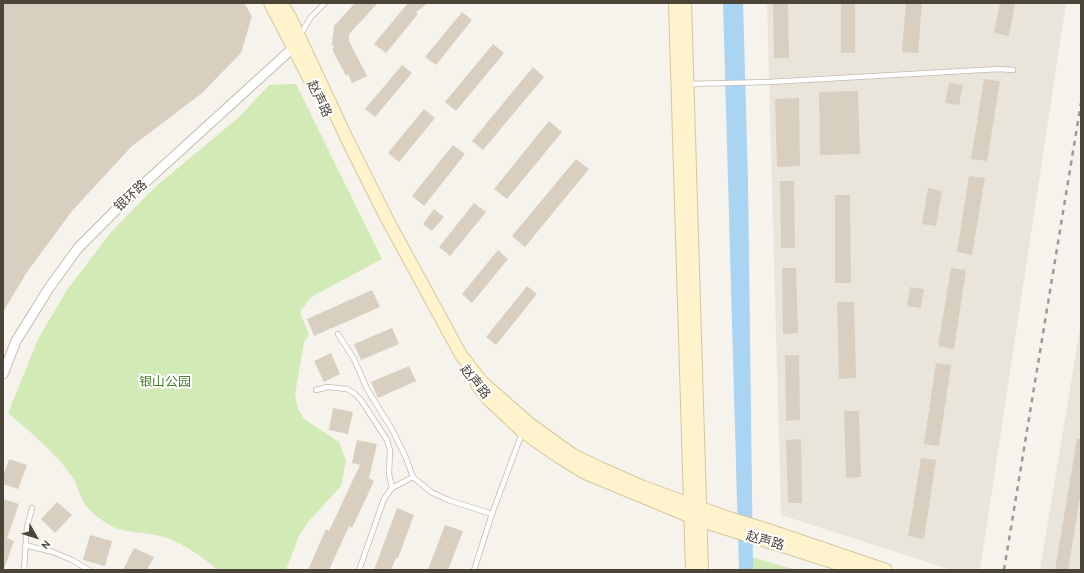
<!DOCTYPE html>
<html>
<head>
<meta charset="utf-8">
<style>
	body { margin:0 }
	#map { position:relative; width:1084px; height:573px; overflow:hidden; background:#f6f3ec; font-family:Karla,sans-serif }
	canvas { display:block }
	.frame { position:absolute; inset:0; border:4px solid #4b4439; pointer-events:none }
	.north { position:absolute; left:16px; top:517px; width:40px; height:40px; -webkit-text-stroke:3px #fff; paint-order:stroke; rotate:129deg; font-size:11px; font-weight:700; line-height:16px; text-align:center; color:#4b4439 }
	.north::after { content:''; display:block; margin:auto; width:14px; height:18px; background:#4b4439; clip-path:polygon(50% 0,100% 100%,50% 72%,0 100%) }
</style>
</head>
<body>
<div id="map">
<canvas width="1084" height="573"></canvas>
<div class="frame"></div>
<div class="north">N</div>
</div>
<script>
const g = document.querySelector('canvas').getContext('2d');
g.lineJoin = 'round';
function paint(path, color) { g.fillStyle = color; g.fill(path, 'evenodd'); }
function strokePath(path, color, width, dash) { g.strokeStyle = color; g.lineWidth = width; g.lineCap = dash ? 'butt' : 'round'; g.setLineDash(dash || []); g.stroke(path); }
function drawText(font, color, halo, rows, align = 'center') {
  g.font = font + ' Karla,"Noto Sans SC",sans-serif'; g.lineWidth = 4; g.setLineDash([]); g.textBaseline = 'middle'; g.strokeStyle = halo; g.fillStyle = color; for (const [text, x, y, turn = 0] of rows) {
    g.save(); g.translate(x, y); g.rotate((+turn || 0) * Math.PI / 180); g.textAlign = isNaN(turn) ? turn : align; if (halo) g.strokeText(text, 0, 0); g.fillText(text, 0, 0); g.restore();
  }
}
paint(new Path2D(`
	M 767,3 L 1066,3 L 980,570 L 952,570 L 781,515 Z
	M 1081,322 L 1081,570 L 1040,570 Z`), '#eae5da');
paint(new Path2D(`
	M 296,84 L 382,259 L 311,297 L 300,312 L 309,335 L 304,342 L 295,395 L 298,409 L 304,419 L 339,442 L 346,461 L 341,486 L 308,522 L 299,536 L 286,570 L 217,570 C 203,556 179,541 160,536 C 144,531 124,534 109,525 C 100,519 90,512 84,503 C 79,494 77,483 71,475 C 54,451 30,432 8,413 L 38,339 L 67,290 L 111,232 L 155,187 L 238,118 L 269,85 Z
	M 751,557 L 797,570 L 753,570 Z`), '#d2eab5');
paint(new Path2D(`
	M 723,3 L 743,3 L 748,182 L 753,570 L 739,570 Z`), '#a9d4f2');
paint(new Path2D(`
	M 3,3 L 244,3 L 252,16 L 241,53 L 202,93 L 131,147 L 72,211 L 27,272 L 3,312 Z
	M 355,3 L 378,3 L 349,34 L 349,41 L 367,76 L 352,83 L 348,74 L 346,76 L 332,49 L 334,48 L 332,44 L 334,26 Z
	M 408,3 L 428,3 L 416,12 L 418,14 L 386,53 L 374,44 Z
	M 773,3 L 788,3 L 789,58 L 774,58 Z
	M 841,3 L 855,3 L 855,53 L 841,53 Z
	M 906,3 L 922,3 L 918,53 L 902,52 Z
	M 1000,3 L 1015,3 L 1009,36 L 994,33 Z
	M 462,12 L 472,20 L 436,65 L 425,57 Z
	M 493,44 L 504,53 L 456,111 L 445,102 Z
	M 402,65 L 412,73 L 375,117 L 365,109 Z
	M 533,67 L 544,77 L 483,150 L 472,141 Z
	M 984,79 L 1000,81 L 987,161 L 971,159 Z
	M 949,83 L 963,85 L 959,105 L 945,103 Z
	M 858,91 L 860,154 L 820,155 L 819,92 Z
	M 799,98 L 800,166 L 777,167 L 775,99 Z
	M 424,109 L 435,118 L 399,162 L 388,153 Z
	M 549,121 L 562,132 L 507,199 L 494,189 Z
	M 453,145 L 465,154 L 424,206 L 412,196 Z
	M 576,159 L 589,169 L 525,247 L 512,236 Z
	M 969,176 L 985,178 L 972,255 L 957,252 Z
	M 780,181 L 794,181 L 795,248 L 781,248 Z
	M 928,188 L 942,191 L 936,226 L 922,224 Z
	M 835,195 L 850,195 L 851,283 L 835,283 Z
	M 474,203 L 486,212 L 450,256 L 439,247 Z
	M 434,209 L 444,217 L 432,231 L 423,224 Z
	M 498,250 L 508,259 L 472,303 L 462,294 Z
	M 782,268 L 796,268 L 798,333 L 783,334 Z
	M 951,268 L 966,270 L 954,349 L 938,346 Z
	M 527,286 L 537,294 L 496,345 L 486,337 Z
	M 910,287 L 924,289 L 921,308 L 907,306 Z
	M 372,290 L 380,307 L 314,336 L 307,319 Z
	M 837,302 L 854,302 L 856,378 L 839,379 Z
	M 392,328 L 399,344 L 361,360 L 354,344 Z
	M 331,353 L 340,374 L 324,382 L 314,361 Z
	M 785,355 L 799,355 L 800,420 L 786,421 Z
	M 936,363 L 951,365 L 939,446 L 924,444 Z
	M 409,366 L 416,381 L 378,398 L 371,382 Z
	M 333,408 L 353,412 L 348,434 L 329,430 Z
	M 844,411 L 859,411 L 861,477 L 846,478 Z
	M 801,439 L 802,503 L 788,503 L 786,440 Z
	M 1077,439 L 1081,439 L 1081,489 L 1076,522 L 1068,570 L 1055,570 Z
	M 357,440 L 377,444 L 369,478 L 374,481 L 352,528 L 349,526 L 329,570 L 308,570 L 326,529 L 329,531 L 360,465 L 352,463 Z
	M 921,458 L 936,460 L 924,539 L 908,536 Z
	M 9,459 L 27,465 L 18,489 L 3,484 L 3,476 Z
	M 3,499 L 19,504 L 7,538 L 14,541 L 4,569 Z
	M 57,502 L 72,515 L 55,533 L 41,519 Z
	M 397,508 L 414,515 L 398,558 L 396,558 L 391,570 L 374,570 Z
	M 445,525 L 463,531 L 448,570 L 428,570 Z
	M 90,535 L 112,541 L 105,566 L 83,560 Z
	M 134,548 L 154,557 L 147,570 L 123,570 Z`), '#d8cfc1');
const lane = new Path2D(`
	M 300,35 L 311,17 L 325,3
	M 688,84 L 769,82 L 999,69 L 1013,70
	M 338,334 L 354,359 L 367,389 L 393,431 L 406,458 L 413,477 L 392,488 L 384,499 L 359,570
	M 316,390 L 327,387 L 347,389 L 354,393 L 361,400 L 387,440 L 390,450 L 389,474 L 392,488
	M 413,477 L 431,492 L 448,500 L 492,514
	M 25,545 L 53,552 L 72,560 L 89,570
	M 24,570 L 27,527 L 32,508
	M 474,570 L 492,514 L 522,433`);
const street = new Path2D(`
	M 3,374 L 16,341 L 49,288 L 78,248 L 126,200 L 294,47`);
const secondary = new Path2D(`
	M 270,3 L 311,82
	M 282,3 L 291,19 L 347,139 L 387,219 L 461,355 L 482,382 L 530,424 L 573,455 L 600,468 L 643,487 L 729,518 L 765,529 L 886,570
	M 675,3 L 692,570
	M 685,3 L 702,570
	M 477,385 L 489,400 L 523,432 L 559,457 L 585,473 L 701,521 L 792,549 L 857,570`);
strokePath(lane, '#c2bbae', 6);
strokePath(street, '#c2bbae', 11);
strokePath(secondary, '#d6c79b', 14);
strokePath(lane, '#fff', 4.5);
strokePath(street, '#fff', 9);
strokePath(secondary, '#fff3cd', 12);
strokePath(new Path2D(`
	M 1004,570 L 1081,103`), '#9a9a9a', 2.5, [5, 5]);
drawText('13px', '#4b4439', '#fff', [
	["赵声路",319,99,64],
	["银环路",131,196,-43],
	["赵声路",475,382,51],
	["赵声路",765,541,16]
]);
drawText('13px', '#4a7f2a', '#fff', [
	["银山公园",165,382]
]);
</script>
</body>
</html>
